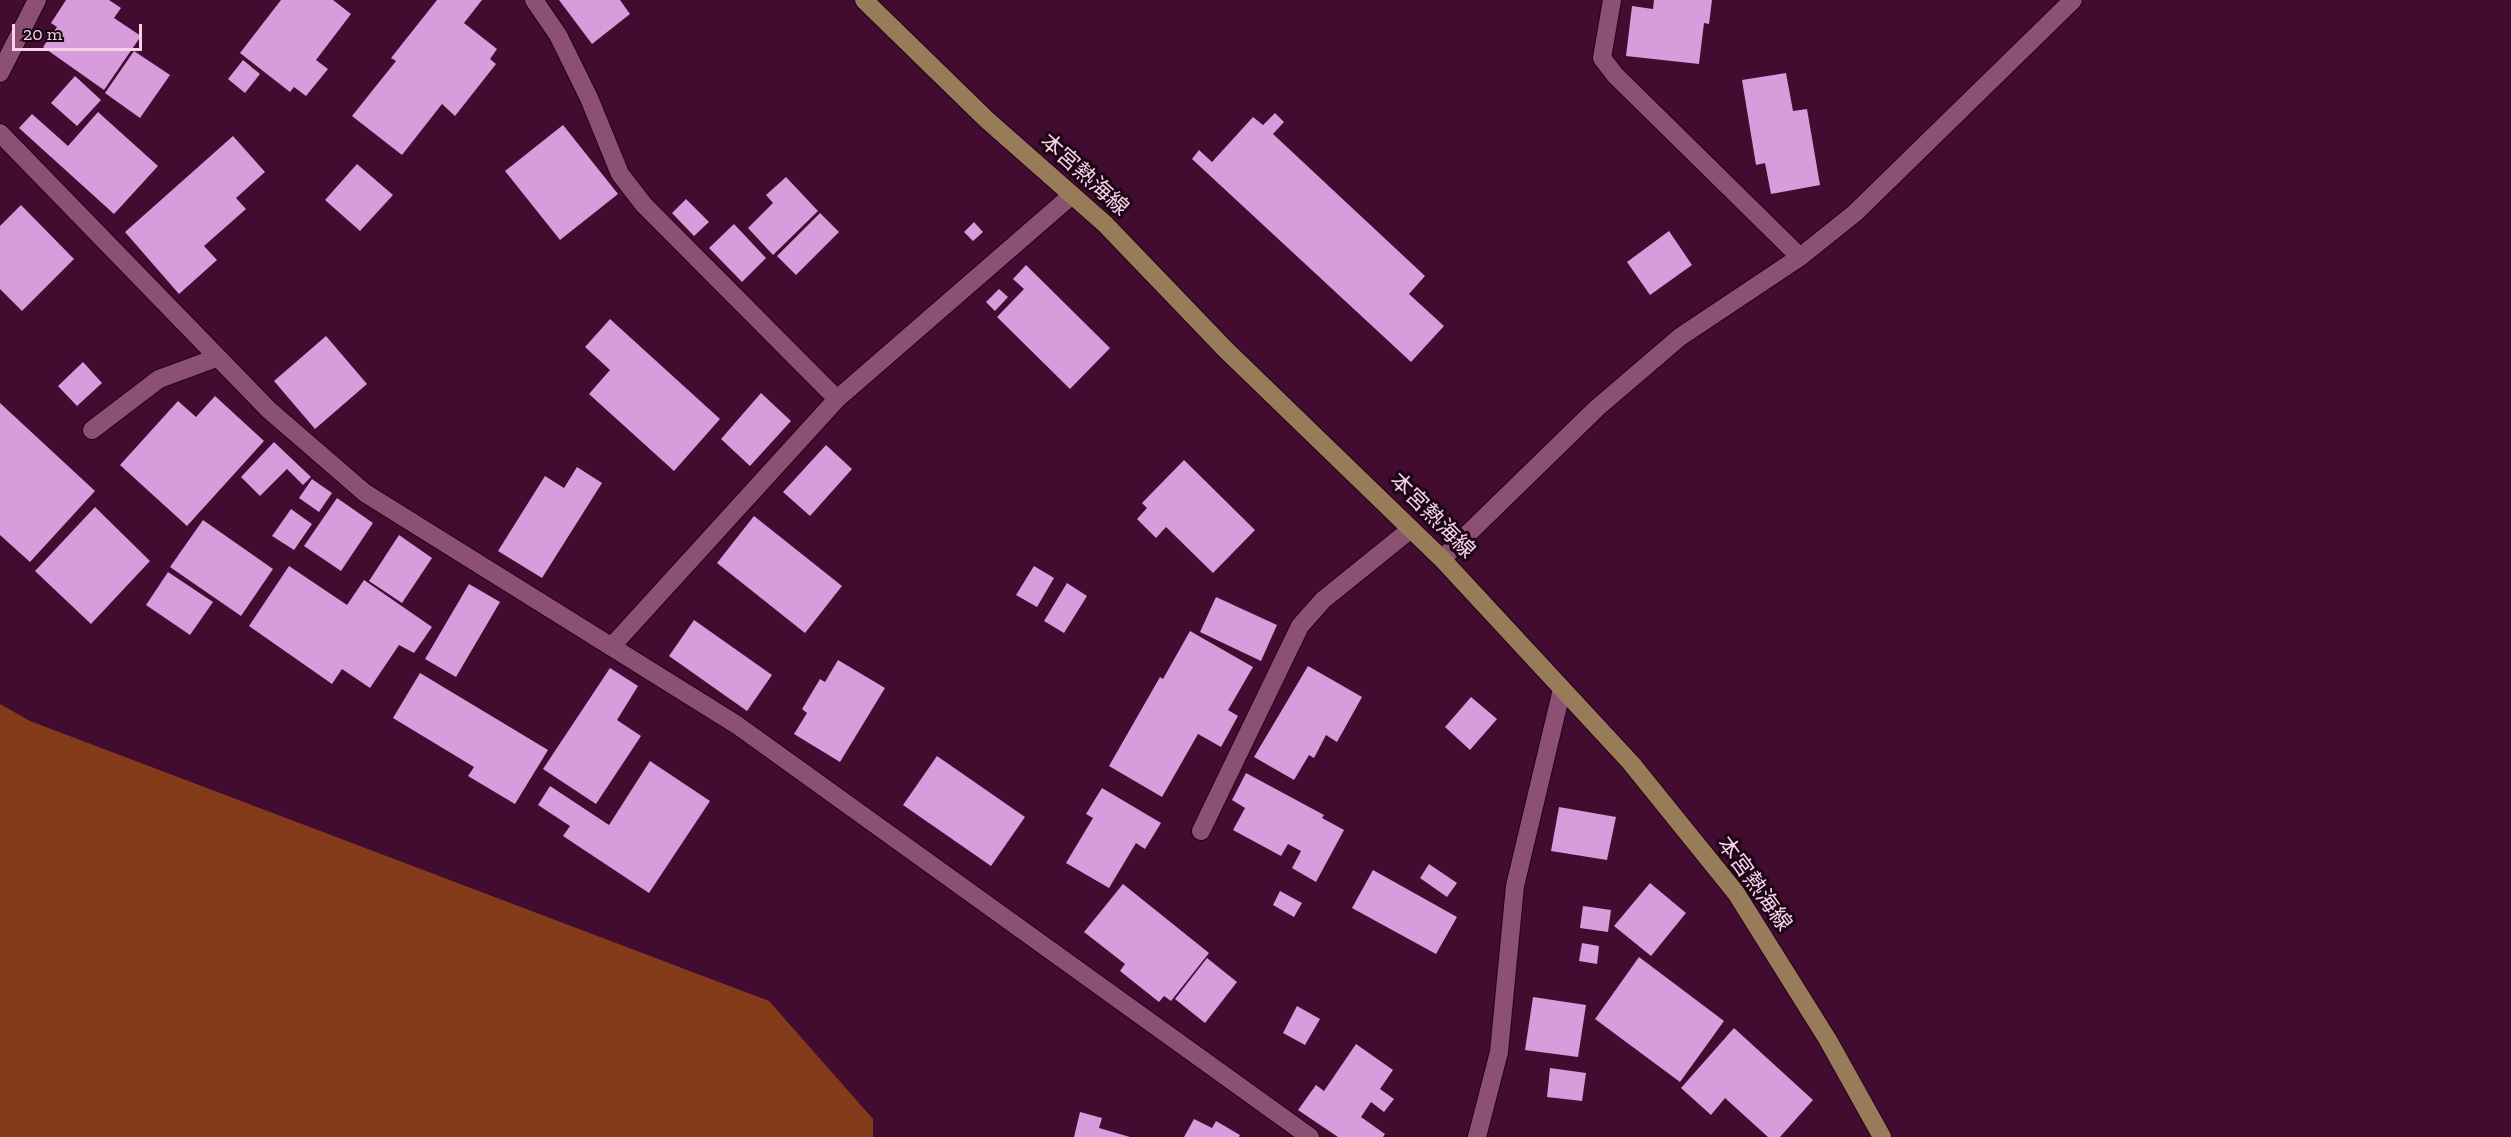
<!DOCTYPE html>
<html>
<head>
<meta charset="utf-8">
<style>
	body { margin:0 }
	#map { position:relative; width:2511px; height:1137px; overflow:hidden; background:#420c31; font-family:"Zilla Slab",serif }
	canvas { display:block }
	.scale { position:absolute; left:12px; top:24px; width:130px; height:27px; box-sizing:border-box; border:3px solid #f5d2e6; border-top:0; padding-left:8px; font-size:18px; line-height:21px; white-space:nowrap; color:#f5d2e6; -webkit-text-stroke:4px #1c0514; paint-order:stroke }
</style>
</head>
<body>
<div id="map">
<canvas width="2511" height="1137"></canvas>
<div class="scale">20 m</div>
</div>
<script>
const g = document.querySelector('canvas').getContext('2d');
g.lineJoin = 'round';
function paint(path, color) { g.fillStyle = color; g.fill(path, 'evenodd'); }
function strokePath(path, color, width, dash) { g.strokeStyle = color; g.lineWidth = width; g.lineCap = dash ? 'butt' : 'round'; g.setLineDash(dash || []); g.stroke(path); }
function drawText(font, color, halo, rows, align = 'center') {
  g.font = font + ' "Zilla Slab","Noto Sans JP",serif'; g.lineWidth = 6; g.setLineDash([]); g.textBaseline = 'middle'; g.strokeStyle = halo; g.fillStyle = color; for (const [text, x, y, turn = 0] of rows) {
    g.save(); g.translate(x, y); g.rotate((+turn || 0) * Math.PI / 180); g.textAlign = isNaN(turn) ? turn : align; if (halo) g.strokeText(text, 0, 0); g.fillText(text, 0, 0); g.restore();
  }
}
paint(new Path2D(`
	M 0,704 L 30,721 L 769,1001 L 873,1119 L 873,1137 L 0,1137 Z`), '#833b1a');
paint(new Path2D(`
	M 66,0 L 109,0 L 121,8 L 114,18 L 141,36 L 104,90 L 43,47 L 57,27 L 51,23 Z
	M 281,0 L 333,0 L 351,14 L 316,60 L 328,69 L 306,96 L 294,87 L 290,92 L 240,53 Z
	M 437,0 L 482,0 L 464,23 L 497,49 L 490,59 L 496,64 L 455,116 L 442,104 L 402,155 L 352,116 L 396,61 L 391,58 Z
	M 559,0 L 620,0 L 630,14 L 592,44 Z
	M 1654,0 L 1712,0 L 1709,24 L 1704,23 L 1699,64 L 1626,56 L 1632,6 L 1653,9 Z
	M 134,51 L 170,75 L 140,118 L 105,93 Z
	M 243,60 L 260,74 L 245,93 L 228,79 Z
	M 1786,73 L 1793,111 L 1807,109 L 1820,185 L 1771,194 L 1765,163 L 1756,165 L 1742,80 Z
	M 75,76 L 101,100 L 77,126 L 51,103 Z
	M 98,112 L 158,166 L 114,214 L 19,128 L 32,114 L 68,146 Z
	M 1275,113 L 1284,122 L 1273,134 L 1425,276 L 1409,294 L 1444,326 L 1411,362 L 1192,159 L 1199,150 L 1212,162 L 1253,117 L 1263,125 Z
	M 563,125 L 618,194 L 560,240 L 505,171 Z
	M 233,136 L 265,172 L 236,198 L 246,209 L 204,246 L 217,260 L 179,294 L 125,232 Z
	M 357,164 L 393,195 L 360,231 L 325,200 Z
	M 786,177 L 818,211 L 773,255 L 748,228 L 773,203 L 766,195 Z
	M 686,199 L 709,222 L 694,236 L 672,213 Z
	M 21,205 L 74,259 L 22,311 L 0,289 L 0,226 Z
	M 820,213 L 839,232 L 796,275 L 777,256 Z
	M 974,222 L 983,232 L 973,241 L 964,232 Z
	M 734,224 L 766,258 L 742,282 L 709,248 Z
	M 1669,231 L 1692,265 L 1650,295 L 1627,262 Z
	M 1026,265 L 1110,348 L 1070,389 L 997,317 L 1024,289 L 1013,279 Z
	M 999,289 L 1008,297 L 995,311 L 986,302 Z
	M 610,319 L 720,419 L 674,471 L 589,394 L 610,370 L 585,347 Z
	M 326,336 L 367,384 L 315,429 L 274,381 Z
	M 83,362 L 102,383 L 77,406 L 58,386 Z
	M 761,393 L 791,421 L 750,466 L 721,439 Z
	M 215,396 L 264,441 L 187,526 L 120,465 L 178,401 L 196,417 Z
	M 0,403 L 95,491 L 30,562 L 0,535 Z
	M 274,442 L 311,477 L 303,485 L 287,469 L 260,496 L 241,477 Z
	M 826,445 L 852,469 L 810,516 L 783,492 Z
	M 1184,460 L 1255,530 L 1213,573 L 1166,527 L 1156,538 L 1137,519 L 1147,508 L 1142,503 Z
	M 577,467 L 602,483 L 542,578 L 498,551 L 545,476 L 564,488 Z
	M 312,479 L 332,493 L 319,512 L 299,498 Z
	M 337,498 L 373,523 L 341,571 L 304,546 Z
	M 95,507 L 150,561 L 91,624 L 35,571 Z
	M 291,509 L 312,524 L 294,550 L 272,536 Z
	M 754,516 L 842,586 L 805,633 L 717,563 Z
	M 203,520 L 273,569 L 241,616 L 170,567 Z
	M 399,535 L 432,558 L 402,603 L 369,581 Z
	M 289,566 L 347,605 L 364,580 L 432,627 L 414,653 L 399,645 L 370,688 L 342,669 L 332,684 L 249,626 Z
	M 1034,566 L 1054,578 L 1037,607 L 1016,595 Z
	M 168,572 L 213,602 L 190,635 L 146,605 Z
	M 1067,583 L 1087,596 L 1064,633 L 1044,621 Z
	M 469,584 L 500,602 L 456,677 L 425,659 Z
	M 1216,597 L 1277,625 L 1261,661 L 1200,632 Z
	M 694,620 L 772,675 L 747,711 L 669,656 Z
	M 1190,631 L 1253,667 L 1228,710 L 1238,716 L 1221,747 L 1198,734 L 1162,797 L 1109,766 L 1160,677 L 1163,679 Z
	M 838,660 L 885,688 L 840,762 L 794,734 L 807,713 L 802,709 L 820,679 L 825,682 Z
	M 1308,666 L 1362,697 L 1337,742 L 1326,735 L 1314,758 L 1309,755 L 1294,780 L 1254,757 Z
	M 610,668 L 638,686 L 617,720 L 641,736 L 596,804 L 543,769 Z
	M 420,673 L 548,750 L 515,804 L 468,776 L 474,767 L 393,718 Z
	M 1471,697 L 1497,719 L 1470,750 L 1445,727 Z
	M 937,756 L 1025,817 L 991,866 L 903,805 Z
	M 650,761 L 710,801 L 649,893 L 563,836 L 570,826 L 538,805 L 550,786 L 609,825 Z
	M 1246,773 L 1324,815 L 1322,818 L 1344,830 L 1316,882 L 1292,868 L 1301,851 L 1288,844 L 1281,856 L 1233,830 L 1245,808 L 1232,800 Z
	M 1102,788 L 1161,823 L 1145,849 L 1136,843 L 1109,888 L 1066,863 L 1093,818 L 1086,814 Z
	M 1559,807 L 1616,817 L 1607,860 L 1551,851 Z
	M 1429,864 L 1457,883 L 1447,897 L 1420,878 Z
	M 1373,870 L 1457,917 L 1436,954 L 1352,908 Z
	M 1650,883 L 1686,913 L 1651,956 L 1614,926 Z
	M 1123,884 L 1209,953 L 1171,1001 L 1164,996 L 1159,1002 L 1120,971 L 1125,964 L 1084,932 Z
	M 1280,891 L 1302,903 L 1294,917 L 1273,905 Z
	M 1583,906 L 1611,910 L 1608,932 L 1580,928 Z
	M 1582,943 L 1599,946 L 1597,964 L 1579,961 Z
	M 1639,957 L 1724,1021 L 1680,1082 L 1595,1019 Z
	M 1207,958 L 1237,982 L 1205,1023 L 1175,999 Z
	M 1533,997 L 1586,1005 L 1578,1057 L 1525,1050 Z
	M 1297,1006 L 1320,1019 L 1305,1045 L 1283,1033 Z
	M 1734,1028 L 1813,1100 L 1780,1137 L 1768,1137 L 1725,1098 L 1711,1115 L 1681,1088 Z
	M 1356,1044 L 1393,1070 L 1380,1089 L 1394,1099 L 1384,1112 L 1371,1102 L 1361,1117 L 1385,1134 L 1383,1137 L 1338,1137 L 1298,1110 L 1316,1085 L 1324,1091 Z
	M 1550,1068 L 1586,1073 L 1582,1101 L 1547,1097 Z
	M 1080,1112 L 1102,1118 L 1099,1128 L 1130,1137 L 1074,1137 Z
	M 1194,1119 L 1212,1128 L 1216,1121 L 1240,1135 L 1239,1137 L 1184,1137 Z`), '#d69cdc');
const lane = new Path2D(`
	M 1612,0 L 1602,58 L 1615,75 L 1800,257`);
const street = new Path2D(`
	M 534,0 L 558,35 L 589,98 L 620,174 L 644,205 L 837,399
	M 0,73 L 37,0
	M 0,133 L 269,410 L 365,493 L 737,725 L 1310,1137
	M 92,430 L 159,379 L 216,358
	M 1442,559 L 1597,408 L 1680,337 L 1800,257 L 1855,213 L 2073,0
	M 612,646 L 837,399 L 1072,195
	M 1201,831 L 1300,626 L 1323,600 L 1411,529
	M 1477,1137 L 1499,1052 L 1515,886 L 1562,689`);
const primary = new Path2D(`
	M 864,0 L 986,119 L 1105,224 L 1226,350 L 1442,559 L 1631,763 L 1736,893 L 1828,1040 L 1882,1137`);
strokePath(lane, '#220017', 20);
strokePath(street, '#220017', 20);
strokePath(primary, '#220017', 20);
strokePath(lane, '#8c5075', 18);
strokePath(street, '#8c5075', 18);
strokePath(primary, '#987b58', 18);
drawText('22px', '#f5d2e6', '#1c0514', [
	["本宮熱海線",1084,175,42],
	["本宮熱海線",1432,516,45],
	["本宮熱海線",1754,884,54]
]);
</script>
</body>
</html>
